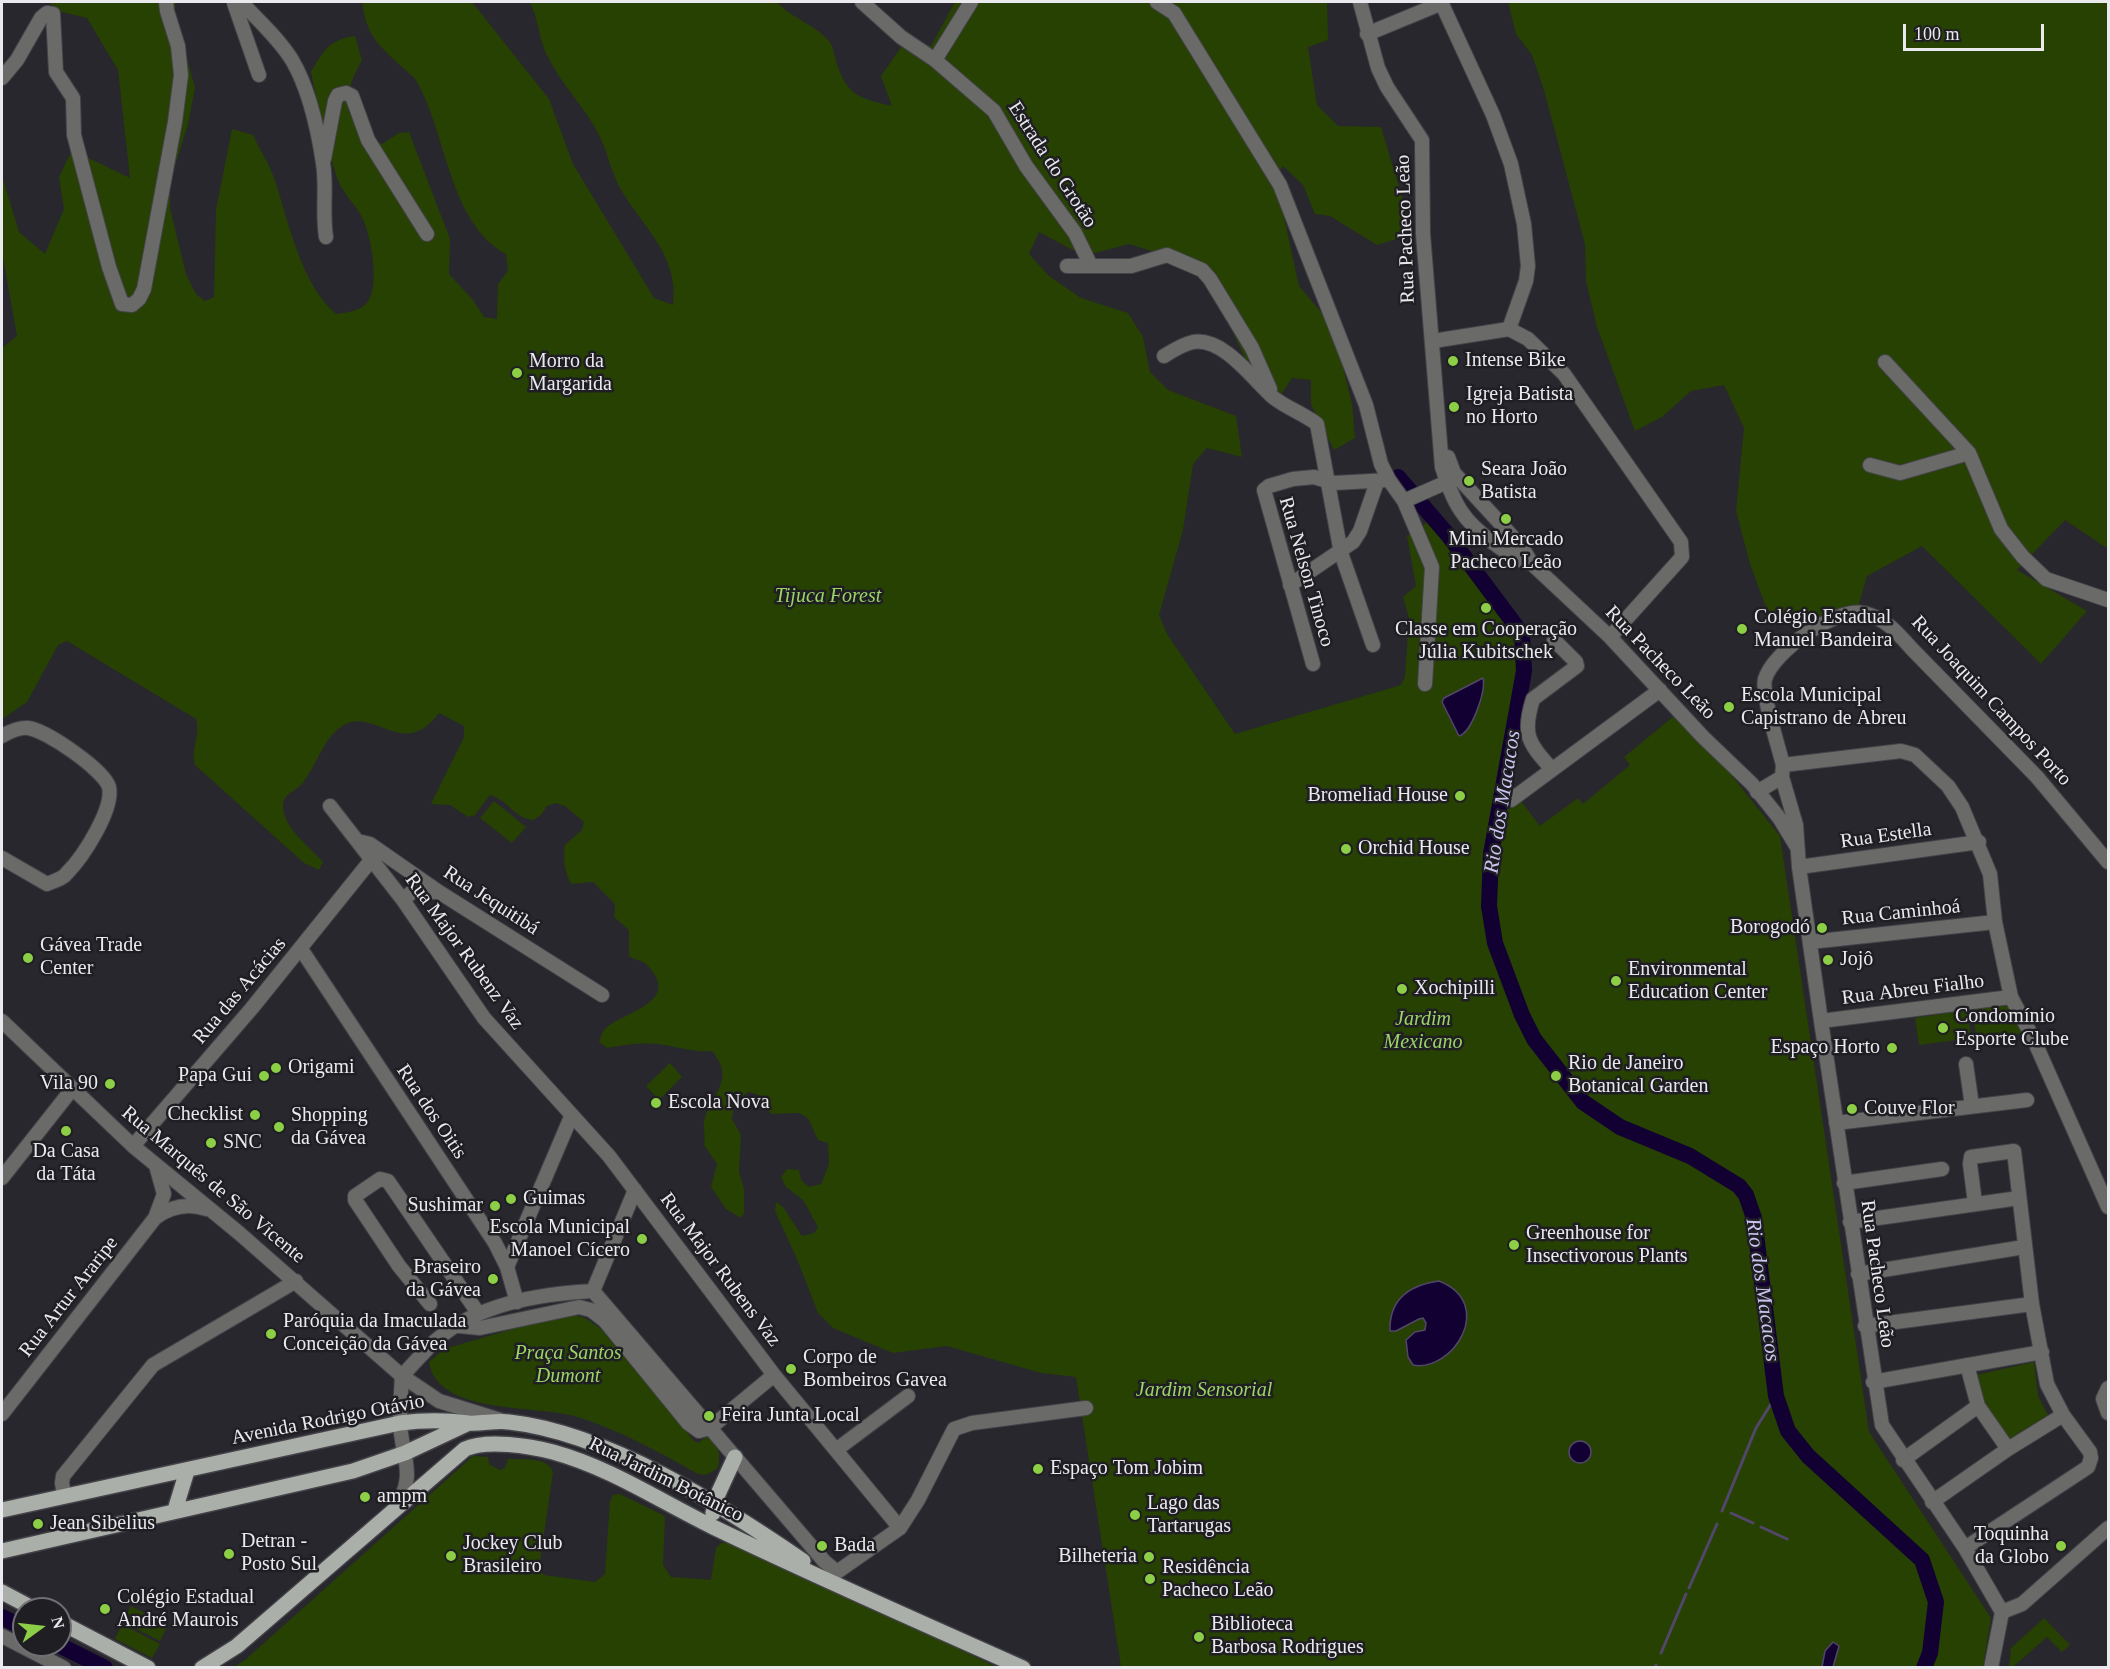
<!DOCTYPE html>
<html>
<head>
<meta charset="utf-8">
<style>
	body { margin:0 }
	#map { position:relative; width:2110px; height:1669px; overflow:hidden; background:#28272d; font-family:"Times New Roman",serif }
	canvas { display:block }
	.frame { position:absolute; inset:0; border:3px solid #eae9ed; pointer-events:none }
	.north { position:absolute; left:12px; top:1597px; width:60px; height:60px; box-sizing:border-box; background:#1f1e23; border:2px solid #706f74; border-radius:50%; rotate:75deg; font-size:16px; font-weight:700; line-height:24px; text-align:center; color:#eae9ed }
	.north::after { content:''; display:block; margin:auto; width:21px; height:27px; background:#8cce45; clip-path:polygon(50% 0,100% 100%,50% 72%,0 100%) }
	.scale { position:absolute; left:1903px; top:24px; width:141px; height:27px; box-sizing:border-box; border:3px solid #eae9ed; border-top:0; padding-left:8px; font-size:18px; line-height:21px; white-space:nowrap; color:#eae9ed; -webkit-text-stroke:4px #1f1e23; paint-order:stroke }
</style>
</head>
<body>
<div id="map">
<canvas width="2110" height="1669"></canvas>
<div class="frame"></div>
<div class="north">N</div>
<div class="scale">100 m</div>
</div>
<script>
const g = document.querySelector('canvas').getContext('2d');
g.lineJoin = 'round';
function paint(path, color) { g.fillStyle = color; g.fill(path, 'evenodd'); }
function strokePath(path, color, width, dash) { g.strokeStyle = color; g.lineWidth = width; g.lineCap = dash ? 'butt' : 'round'; g.setLineDash(dash || []); g.stroke(path); }
function drawText(font, color, halo, rows, align = 'center') {
  g.font = font + ' "Times New Roman",serif'; g.lineWidth = 5; g.setLineDash([]); g.textBaseline = 'middle'; g.strokeStyle = halo; g.fillStyle = color; for (const [text, x, y, turn = 0] of rows) {
    g.save(); g.translate(x, y); g.rotate((+turn || 0) * Math.PI / 180); g.textAlign = isNaN(turn) ? turn : align; if (halo) g.strokeText(text, 0, 0); g.fillText(text, 0, 0); g.restore();
  }
}
paint(new Path2D(`
	M 49,2 L 176,2 L 173,21 L 181,36 L 195,88 L 188,124 L 170,182 L 170,208 L 186,274 L 196,294 L 205,301 L 214,297 L 216,210 L 232,129 L 253,135 C 260,150 270,165 275,181 C 289,223 301,284 336,314 C 346,313 358,311 366,304 C 381,288 371,237 363,219 C 356,205 344,195 338,180 C 326,146 318,107 311,72 C 323,51 330,39 355,36 L 362,60 C 340,101 340,119 382,144 L 399,133 L 409,132 L 450,239 L 449,274 L 473,300 L 484,317 L 497,319 L 498,284 L 508,271 L 506,254 C 449,223 447,135 417,82 C 414,76 406,71 401,66 C 377,44 366,34 362,2 L 472,2 L 549,99 L 573,164 L 654,298 L 673,305 C 679,255 643,228 620,188 C 611,172 608,153 600,137 C 586,108 562,86 548,57 C 539,41 538,15 529,2 L 777,2 C 791,18 813,23 828,40 C 833,44 834,55 836,61 C 847,96 859,98 892,106 L 881,76 L 907,39 L 931,46 L 955,2 L 1327,2 L 1328,40 L 1308,47 L 1317,105 L 1338,126 L 1381,127 L 1412,230 L 1403,237 L 1377,245 L 1330,216 L 1315,214 L 1303,185 L 1283,166 L 1275,176 L 1299,286 L 1333,326 L 1352,404 L 1355,438 L 1334,450 L 1311,404 L 1311,380 L 1292,378 L 1279,398 L 1238,370 L 1244,356 L 1205,275 L 1180,260 L 1129,244 L 1095,253 L 1073,250 L 1039,232 L 1029,254 L 1049,276 L 1081,298 L 1128,313 L 1143,337 L 1150,372 L 1168,390 L 1236,416 L 1242,457 L 1207,448 L 1193,464 L 1183,530 L 1159,615 L 1167,634 L 1235,734 L 1401,685 L 1405,677 L 1409,618 L 1403,597 L 1416,586 L 1407,536 L 1431,520 L 1521,636 L 1501,775 L 1540,826 L 1578,798 L 1583,804 L 1630,765 L 1624,757 L 1674,716 L 1728,771 L 1780,836 L 1869,1432 L 1991,1618 L 1983,1667 L 1121,1667 L 1076,1377 L 1041,1373 L 947,1346 L 893,1353 L 833,1328 L 818,1313 L 797,1259 L 775,1211 L 776,1202 L 783,1207 L 802,1236 L 814,1233 L 818,1227 L 803,1200 L 786,1187 L 781,1177 L 787,1169 L 799,1170 L 801,1180 L 809,1187 L 821,1184 L 829,1164 L 828,1143 L 818,1140 L 808,1118 L 799,1113 L 771,1114 L 757,1094 L 748,1092 L 734,1105 L 732,1119 L 741,1135 L 739,1172 L 744,1189 L 744,1213 L 741,1218 L 726,1209 L 711,1187 L 717,1164 L 704,1145 C 706,1137 703,1129 704,1122 C 710,1094 737,1081 712,1051 C 696,1052 685,1049 670,1046 C 649,1041 628,1044 607,1048 L 599,1042 C 601,1038 602,1031 605,1029 C 621,1012 685,1003 646,964 C 642,960 634,960 629,956 L 629,930 L 614,917 L 615,904 L 593,882 L 571,884 C 564,870 563,860 565,845 L 582,830 L 584,822 L 565,806 L 556,803 L 547,806 L 541,815 L 533,820 C 514,818 508,800 490,795 L 475,815 L 468,817 L 450,805 L 431,804 L 464,737 L 464,726 L 439,713 C 407,757 379,715 351,722 C 325,729 317,768 300,786 C 293,792 283,795 283,806 C 283,828 310,847 323,862 L 319,870 L 304,863 L 195,765 C 190,748 201,736 196,719 L 67,641 L 58,645 L 27,702 L 2,719 L 2,348 L 17,336 L 2,252 L 2,176 L 19,232 L 45,254 L 64,209 L 59,177 L 72,150 L 130,178 L 118,70 L 87,18 L 58,11 Z
	M 1508,2 L 2108,2 L 2108,549 L 2065,520 L 2017,570 L 2087,611 L 2041,664 L 1922,546 L 1867,576 L 1857,611 L 1832,619 L 1771,621 L 1750,564 L 1736,511 L 1744,428 L 1724,385 L 1691,391 L 1662,417 L 1635,431 L 1597,327 L 1586,281 L 1585,244 L 1544,90 L 1532,55 L 1516,34 Z
	M 494,801 L 526,827 L 512,843 L 480,818 Z
	M 2007,1004 L 2024,1033 L 1977,1039 L 1971,1008 Z
	M 1967,1010 L 1971,1038 L 1919,1045 L 1915,1018 Z
	M 670,1063 L 682,1077 L 659,1100 L 646,1086 Z
	M 568,1313 L 585,1318 L 603,1330 L 694,1441 L 698,1443 L 709,1435 C 718,1444 722,1456 717,1469 L 705,1475 L 698,1474 C 659,1452 618,1429 574,1416 C 535,1405 437,1415 429,1362 L 444,1349 Z
	M 2034,1362 L 2038,1396 L 2048,1415 L 2006,1441 L 1982,1404 L 1976,1375 Z
	M 473,1456 L 488,1457 L 489,1464 L 500,1470 L 505,1468 L 508,1459 C 522,1460 548,1456 553,1472 L 539,1568 L 544,1575 L 595,1582 L 605,1574 L 610,1501 L 613,1495 L 620,1494 L 665,1516 L 663,1565 L 671,1577 L 711,1580 L 716,1548 L 721,1543 L 737,1542 L 996,1667 L 232,1668 L 245,1660 Z
	M 131,1606 L 168,1625 L 160,1641 L 123,1622 Z
	M 2044,1618 L 2070,1645 L 2062,1652 L 2047,1637 L 2013,1667 L 2009,1667 L 2011,1648 Z
	M 122,1624 L 160,1644 L 152,1658 L 115,1639 Z`), '#264102');
const water = new Path2D(`
	M 1483,678 C 1486,691 1472,732 1459,736 L 1442,702 L 1444,698 Z
	M 1439,1281 C 1497,1304 1452,1373 1413,1365 L 1408,1357 L 1406,1340 L 1415,1332 L 1425,1330 L 1426,1323 L 1423,1318 L 1419,1319 L 1396,1331 L 1390,1331 C 1389,1299 1410,1285 1439,1281 Z
	M1569 1452a11 11 0 1 1 22 0a11 11 0 1 1-22 0Z
	M 1833,1642 L 1839,1646 L 1833,1667 L 1822,1667 L 1825,1651 Z`);
paint(water, '#120033');
strokePath(water, '#53466b', 1.5);
strokePath(new Path2D(`
	M 1722,1511 L 1756,1428 L 1776,1396
	M 1731,1513 L 1753,1523
	M 1761,1527 L 1787,1539
	M 1689,1588 L 1717,1524
	M 1661,1653 L 1686,1594
	M 1655,1668 L 1656,1665`), '#53466b', 3);
strokePath(new Path2D(`
	M 1398,477 L 1448,535 L 1522,634 L 1524,671 L 1491,854 L 1489,906 L 1495,943 L 1522,1015 L 1534,1039 L 1583,1102 L 1620,1127 L 1690,1156 L 1739,1186 L 1746,1195 L 1754,1218 L 1776,1396 L 1788,1431 L 1808,1456 L 1922,1560 L 1936,1602 L 1930,1653 L 1924,1668
	M 2,1617 L 24,1628
	M 59,1645 L 105,1668`), '#120033', 16);
const minor = new Path2D(`
	M 862,2 L 901,37 L 935,60 L 994,111 L 1026,166 L 1075,233 L 1091,266
	M 1157,2 L 1174,13 L 1280,185 L 1366,405 L 1381,464 L 1389,480
	M 1360,2 L 1378,68 L 1387,87 L 1422,140 L 1423,234 L 1442,467 C 1447,482 1452,498 1461,511 C 1473,530 1511,559 1532,564
	M 1441,2 L 1493,115 L 1511,164 L 1524,224 L 1528,266 L 1526,281 L 1509,329
	M 234,3 L 259,75
	M 243,4 C 260,22 279,39 292,60 C 309,89 318,130 323,163 C 327,187 322,212 326,237
	M 1367,34 L 1442,3
	M 935,60 L 971,2
	M 2,78 L 17,60 L 41,18 L 47,13 L 53,14 L 56,72 L 73,98 L 74,135 L 109,267 L 122,304 L 132,305 L 139,299 L 144,289 L 175,122 L 181,75 L 178,46 L 167,11 L 166,2
	M 324,159 L 335,101 L 338,95 L 346,93 L 352,96 L 368,140 L 427,234
	M 1067,266 L 1131,266 L 1167,255 L 1202,270 L 1210,279 L 1252,348 L 1270,389
	M 1509,329 L 1528,339 L 1564,374 L 1681,542 L 1682,557 L 1610,637
	M 1433,341 L 1509,329
	M 1164,356 C 1172,351 1183,344 1193,342 C 1224,337 1254,381 1274,398 C 1287,408 1304,414 1317,424 L 1341,553 L 1373,645
	M 1885,362 L 1969,453 L 2001,529 L 2023,557 L 2046,579 L 2108,600
	M 1448,457 L 1454,473 L 1522,547 L 1532,564 L 1610,637 L 1703,737 L 1752,784 L 1780,819 L 1797,847
	M 1870,465 L 1900,473 L 1969,453
	M 1404,501 L 1447,482
	M 1290,585 L 1353,542 L 1360,531 L 1377,482
	M 1313,664 L 1264,490 L 1269,486 L 1293,479 L 1314,477 L 1334,483 L 1389,480 L 1404,501 L 1432,567 L 1425,684
	M 2,736 C 9,732 19,727 28,728 C 46,730 104,770 109,787 C 114,809 83,857 67,873 C 63,879 54,881 47,884 L 2,858
	M 1783,765 L 1901,751 L 1915,755 L 1948,786 L 1962,807 L 1990,874 L 1995,922 L 2011,997 L 2033,1038 L 2108,1207
	M 1551,768 C 1528,743 1522,734 1533,699 L 1577,666 L 1576,662 L 1554,640
	M 1757,792 L 1782,777
	M 1511,800 L 1660,690
	M 330,806 L 403,900 L 484,1018 L 609,1156 L 774,1375 L 900,1528 L 837,1572 L 824,1561 L 593,1291 C 538,1294 476,1304 434,1342 C 423,1353 412,1365 402,1376 C 401,1391 400,1407 400,1422 C 401,1456 418,1476 395,1507
	M 362,842 L 370,844 L 439,892 L 602,995
	M 1799,867 L 1979,842
	M 403,900 L 414,890 L 435,892
	M 1810,942 L 1995,922
	M 301,949 L 495,1243 L 507,1267 L 517,1302
	M 2,1021 L 133,1146 L 239,1233 L 402,1376 L 439,1401 L 500,1420
	M 1821,1021 L 2011,997
	M 1966,1064 L 1972,1106
	M 1836,1123 L 2027,1100
	M 133,1146 L 252,1008 L 372,859
	M 2,1178 L 73,1088
	M 1844,1183 L 1942,1169
	M 155,1218 C 171,1206 188,1203 207,1209
	M 1850,1222 L 2019,1198
	M 507,1267 L 571,1117
	M 1858,1274 L 2024,1247
	M 593,1291 L 635,1190
	M 430,1304 L 399,1266 L 355,1200 L 355,1196 L 380,1179 L 388,1181 L 478,1313
	M 459,1326 L 480,1328 L 579,1307 L 591,1310 L 605,1321 L 688,1423 L 699,1431 L 710,1428 L 774,1375
	M 1865,1326 L 2032,1304
	M 1967,1365 L 1978,1406 L 2008,1449
	M 1873,1382 L 2042,1352
	M 2108,1388 L 2103,1399 L 2108,1413
	M 2,1414 L 155,1218 L 164,1194 L 157,1169
	M 836,1450 L 908,1396
	M 1903,1460 L 1978,1406
	M 64,1495 L 62,1483 L 63,1476 L 153,1365 L 296,1281
	M 1932,1502 L 2008,1449 L 2063,1415 L 2047,1384 L 2032,1304 L 2014,1151 L 1971,1157 L 1970,1164 L 1975,1203
	M 900,1528 L 918,1500 L 954,1429 L 972,1423 L 1086,1408
	M 1965,1548 L 2088,1467 L 2091,1458 L 2090,1452 L 2063,1415
	M 2002,1612 L 2022,1604 L 2108,1528
	M 2,1636 L 64,1668
	M 1991,1668 L 2002,1612 L 1965,1548 L 1882,1425 L 1821,1021 L 1799,867 L 1796,825 L 1782,777 L 1783,765 C 1779,748 1761,693 1765,679 C 1773,652 1835,607 1864,613 C 1886,619 1897,632 1911,648 L 2037,777 L 2108,862`);
const major = new Path2D(`
	M 2,1510 L 400,1423 C 424,1420 445,1420 468,1423 C 482,1424 496,1420 509,1422 C 608,1433 723,1506 803,1561
	M 175,1510 L 187,1471
	M 713,1513 L 718,1494 L 735,1457
	M 2,1551 L 353,1471 L 405,1453 L 469,1423
	M 2,1592 L 34,1609
	M 60,1622 L 148,1668
	M 202,1668 L 237,1646 L 465,1449 C 487,1439 530,1446 553,1452 C 611,1468 660,1501 713,1527 C 815,1576 919,1622 1023,1668`);
strokePath(minor, '#434248', 16);
strokePath(major, '#434248', 18);
strokePath(minor, '#6a6b69', 14);
strokePath(major, '#abafa9', 15);
for (const [x, y, r, color] of [
	[1453,361,6,"#8cce45"],
	[517,373,6,"#8cce45"],
	[1454,407,6,"#8cce45"],
	[1469,481,6,"#8cce45"],
	[1506,519,6,"#8cce45"],
	[1486,608,6,"#8cce45"],
	[1742,629,6,"#8cce45"],
	[1729,707,6,"#8cce45"],
	[1460,796,6,"#8cce45"],
	[1346,849,6,"#8cce45"],
	[1822,928,6,"#8cce45"],
	[28,958,6,"#8cce45"],
	[1828,960,6,"#8cce45"],
	[1616,981,6,"#8cce45"],
	[1402,989,6,"#8cce45"],
	[1943,1028,6,"#8cce45"],
	[1892,1048,6,"#8cce45"],
	[276,1068,6,"#8cce45"],
	[264,1076,6,"#8cce45"],
	[1556,1076,6,"#8cce45"],
	[110,1084,6,"#8cce45"],
	[656,1103,6,"#8cce45"],
	[1852,1109,6,"#8cce45"],
	[255,1115,6,"#8cce45"],
	[279,1127,6,"#8cce45"],
	[66,1131,6,"#8cce45"],
	[211,1143,6,"#8cce45"],
	[511,1199,6,"#8cce45"],
	[495,1206,6,"#8cce45"],
	[642,1239,6,"#8cce45"],
	[1514,1245,6,"#8cce45"],
	[493,1279,6,"#8cce45"],
	[271,1334,6,"#8cce45"],
	[791,1369,6,"#8cce45"],
	[709,1416,6,"#8cce45"],
	[1038,1469,6,"#8cce45"],
	[365,1497,6,"#8cce45"],
	[1135,1515,6,"#8cce45"],
	[38,1524,6,"#8cce45"],
	[822,1546,6,"#8cce45"],
	[2061,1546,6,"#8cce45"],
	[229,1554,6,"#8cce45"],
	[451,1556,6,"#8cce45"],
	[1149,1557,6,"#8cce45"],
	[1150,1579,6,"#8cce45"],
	[105,1609,6,"#8cce45"],
	[1199,1637,6,"#8cce45"]
]) { const dot = new Path2D(); dot.arc(x, y, r, 0, 2 * Math.PI); g.fillStyle = color; g.fill(dot); strokePath(dot, '#1f1e23', 2); }
drawText('20px', '#eae9ed', '#1f1e23', [
	["Estrada do Grotão",1052,165,57],
	["Rua Pacheco Leão",1406,229,-92],
	["Rua Nelson Tinoco",1306,572,74],
	["Rua Pacheco Leão",1660,663,46],
	["Rua Joaquim Campos Porto",1991,701,47],
	["Rua Estella",1886,836,-8],
	["Rua Jequitibá",491,901,33],
	["Rua Caminhoá",1901,913,-6],
	["Rua Major Rubenz Vaz",464,952,54],
	["Rua Abreu Fialho",1913,990,-7],
	["Rua das Acácias",240,991,-50],
	["Rua dos Oitis",431,1112,56],
	["Rua Marquês de São Vicente",213,1185,40],
	["Rua Major Rubens Vaz",720,1270,53],
	["Rua Pacheco Leão",1877,1274,82],
	["Rua Artur Araripe",69,1297,-52],
	["Avenida Rodrigo Otávio",328,1420,-11],
	["Rua Jardim Botânico",666,1480,26]
]);
drawText('20px', '#eae9ed', '#1f1e23', [
	["Intense Bike",1465,361],
	["Morro da",529,362],
	["Margarida",529,385],
	["Igreja Batista",1466,395],
	["no Horto",1466,418],
	["Seara João",1481,470],
	["Batista",1481,493],
	["Mini Mercado",1506,540,"center"],
	["Pacheco Leão",1506,563,"center"],
	["Colégio Estadual",1754,618],
	["Manuel Bandeira",1754,641],
	["Classe em Cooperação",1486,630,"center"],
	["Júlia Kubitschek",1486,653,"center"],
	["Escola Municipal",1741,696],
	["Capistrano de Abreu",1741,719],
	["Bromeliad House",1448,796,"right"],
	["Orchid House",1358,849],
	["Borogodó",1810,928,"right"],
	["Gávea Trade",40,946],
	["Center",40,969],
	["Jojô",1840,960],
	["Environmental",1628,970],
	["Education Center",1628,993],
	["Xochipilli",1414,989],
	["Condomínio",1955,1017],
	["Esporte Clube",1955,1040],
	["Espaço Horto",1880,1048,"right"],
	["Rio de Janeiro",1568,1064],
	["Botanical Garden",1568,1087],
	["Origami",288,1068],
	["Papa Gui",252,1076,"right"],
	["Vila 90",98,1084,"right"],
	["Escola Nova",668,1103],
	["Couve Flor",1864,1109],
	["Checklist",243,1115,"right"],
	["Shopping",291,1116],
	["da Gávea",291,1139],
	["SNC",223,1143],
	["Da Casa",66,1152,"center"],
	["da Táta",66,1175,"center"],
	["Guimas",523,1199],
	["Sushimar",483,1206,"right"],
	["Escola Municipal",630,1228,"right"],
	["Manoel Cícero",630,1251,"right"],
	["Greenhouse for",1526,1234],
	["Insectivorous Plants",1526,1257],
	["Braseiro",481,1268,"right"],
	["da Gávea",481,1291,"right"],
	["Paróquia da Imaculada",283,1322],
	["Conceição da Gávea",283,1345],
	["Corpo de",803,1358],
	["Bombeiros Gavea",803,1381],
	["Feira Junta Local",721,1416],
	["Espaço Tom Jobim",1050,1469],
	["ampm",377,1497],
	["Lago das",1147,1504],
	["Tartarugas",1147,1527],
	["Jean Sibelius",50,1524],
	["Toquinha",2049,1535,"right"],
	["da Globo",2049,1558,"right"],
	["Detran -",241,1542],
	["Posto Sul",241,1565],
	["Jockey Club",463,1544],
	["Brasileiro",463,1567],
	["Bada",834,1546],
	["Bilheteria",1137,1557,"right"],
	["Residência",1162,1568],
	["Pacheco Leão",1162,1591],
	["Colégio Estadual",117,1598],
	["André Maurois",117,1621],
	["Biblioteca",1211,1625],
	["Barbosa Rodrigues",1211,1648]
], 'left');
drawText('italic 20px', '#9cd465', '#1f1e23', [
	["Tijuca Forest",828,597],
	["Jardim",1423,1020],
	["Mexicano",1423,1043],
	["Praça Santos",568,1354],
	["Dumont",568,1377],
	["Jardim Sensorial",1204,1391]
]);
drawText('italic 21px', '#cbc5f1', '#1f1e23', [
	["Rio dos Macacos",1503,802,-81],
	["Rio dos Macacos",1762,1290,82]
]);
</script>
</body>
</html>
